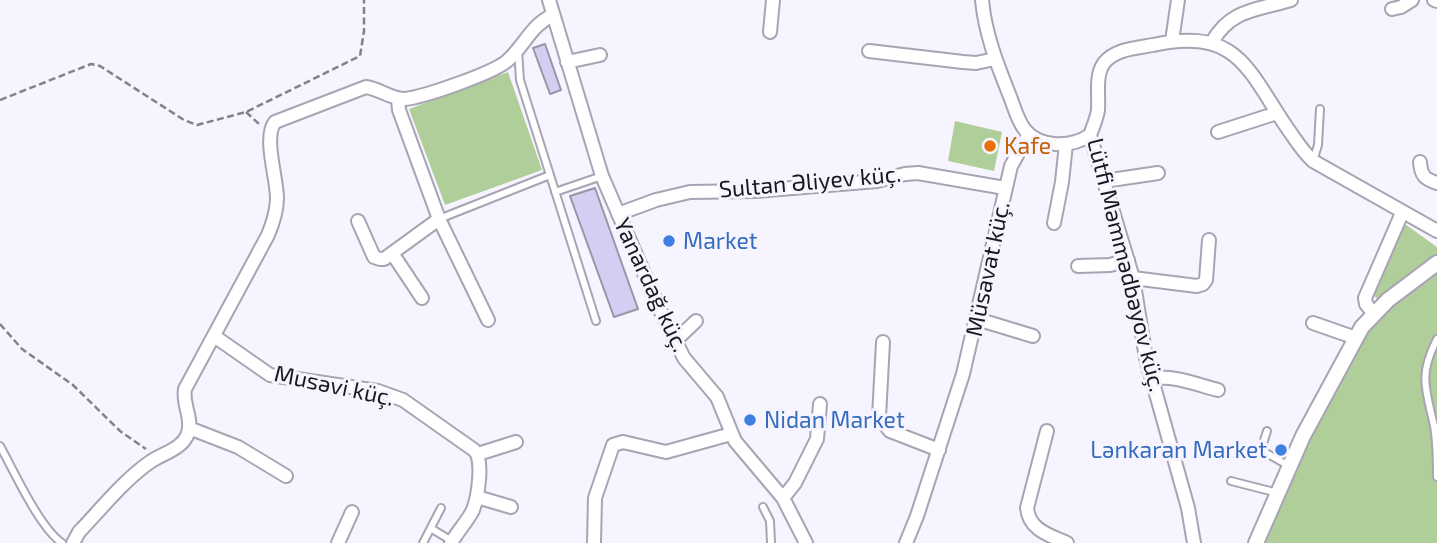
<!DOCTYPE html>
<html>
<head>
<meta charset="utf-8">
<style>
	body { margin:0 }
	canvas { display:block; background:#f6f4fe }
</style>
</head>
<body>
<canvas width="1437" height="543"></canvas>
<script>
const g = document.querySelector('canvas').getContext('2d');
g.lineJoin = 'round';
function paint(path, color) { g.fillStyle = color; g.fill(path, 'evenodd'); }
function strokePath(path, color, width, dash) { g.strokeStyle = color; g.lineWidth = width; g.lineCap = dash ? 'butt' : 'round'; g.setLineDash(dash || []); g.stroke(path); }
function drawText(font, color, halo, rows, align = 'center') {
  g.font = font + ' "Exo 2",sans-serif'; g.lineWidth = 6; g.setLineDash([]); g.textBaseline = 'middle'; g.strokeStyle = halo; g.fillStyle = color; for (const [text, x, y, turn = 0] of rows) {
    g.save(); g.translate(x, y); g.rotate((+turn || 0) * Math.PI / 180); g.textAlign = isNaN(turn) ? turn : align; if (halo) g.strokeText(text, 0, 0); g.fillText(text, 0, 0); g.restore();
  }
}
paint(new Path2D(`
	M 508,72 L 542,170 L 445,205 L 409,109 Z
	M 955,121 L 1002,132 L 994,171 L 948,161 Z
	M 1405,224 L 1437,247 L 1437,256 L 1378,300 L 1372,293 Z
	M 1437,269 L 1437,543 L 1263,543 L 1310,434 L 1367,329 L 1376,318 Z`), '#b0ce9a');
const building = new Path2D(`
	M 545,44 L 561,90 L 550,94 L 533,48 Z
	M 595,188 L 638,309 L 614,317 L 570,196 Z`);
paint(building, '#d6cef2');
strokePath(building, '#9995a5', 2);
const service = new Path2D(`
	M 518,50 L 520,80 L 596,321
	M 1313,161 L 1318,145 L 1320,109
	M 555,192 L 602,176
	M 439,219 L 550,175
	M 1437,339 C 1418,376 1426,389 1434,426 C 1437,443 1437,460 1437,477
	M 1267,431 L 1261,450 L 1289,466
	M 0,446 C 14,471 39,527 62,543
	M 1231,481 L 1278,493
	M 763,507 L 770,521 L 771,543
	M 432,529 L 452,541
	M 423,543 L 441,508`);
const minor = new Path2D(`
	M 549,0 L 602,176 L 659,308 L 684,358 L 717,397 L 735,441 L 783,498 L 806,543
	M 982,0 C 985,33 997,64 1009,94 C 1014,106 1017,120 1025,130 C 1040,148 1071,148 1090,135
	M 1434,0 L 1437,1
	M 1392,9 L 1401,7 L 1412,0
	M 770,32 L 773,0
	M 1172,41 L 1178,0
	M 1212,42 C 1231,9 1257,10 1291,0
	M 869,51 L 963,62 L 976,63 L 995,59
	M 567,62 L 600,55
	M 398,99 L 399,110 L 439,219 L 488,320
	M 1218,132 L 1277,113
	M 1420,162 C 1421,175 1424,179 1437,183
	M 1104,181 L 1158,173
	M 618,214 L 656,200 L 690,192 L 756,191 L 853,183 L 877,181 L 905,174 L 918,173 L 1005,188
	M 358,221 L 374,257 L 380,259 L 384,259 L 439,219
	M 1054,223 L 1062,182 L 1066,144
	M 392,253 L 422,298
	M 1078,266 L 1110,265 L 1128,260
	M 1133,278 L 1197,286 L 1203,284 L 1206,280 L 1209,240
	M 1373,313 L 1366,304 L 1365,298 L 1402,213
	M 977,319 L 1033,336
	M 1313,323 L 1356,338
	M 214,336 L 270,375 L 378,391 L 403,400 L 474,450 C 484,459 478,497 473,510 C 467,522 457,532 451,543
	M 675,341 L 696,321
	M 883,342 L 879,417 L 890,431 L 939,450
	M 1152,379 C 1172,374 1198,385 1218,390
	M 189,428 L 238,447 L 286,476
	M 1047,431 L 1027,508 C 1029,530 1049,535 1067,543
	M 478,454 L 516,442
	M 477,497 L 511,507
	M 783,498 L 795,483 L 817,439 L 820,404
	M 73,543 L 79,532 C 102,508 123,481 150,462 C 163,453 183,449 188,433 C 193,418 182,404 185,389 L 268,235 C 273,223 277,211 277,198 C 277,178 263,137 275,122 L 366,87 C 380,89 391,99 405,99 C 424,97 493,73 507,61 C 525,45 531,25 553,15
	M 338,543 L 352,512
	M 594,543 L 595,498 L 613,445 L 623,442 L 666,452 L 731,434
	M 906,543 L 917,516 L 963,374 L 1011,166 L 1029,134
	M 1194,543 L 1188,508 L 1146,358 L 1133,278 L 1090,135 C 1093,127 1097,118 1098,110 C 1099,95 1095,75 1104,63 C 1115,49 1137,48 1153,45 C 1240,26 1248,72 1290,132 C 1297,142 1304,153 1313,161 L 1437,231`);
const tertiary = new Path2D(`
	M 1256,543 L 1303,436 L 1362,327 L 1388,300 L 1437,263`);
strokePath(service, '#a8a4b4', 10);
strokePath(minor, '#a8a4b4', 16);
strokePath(tertiary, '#a8a4b4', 18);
strokePath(new Path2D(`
	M 0,100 L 91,64 L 100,66 L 184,120 L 197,125 L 246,112 L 360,56 L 364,31 L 364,0
	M 246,112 L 259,124
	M 0,324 L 22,349 L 73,385 L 120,431 L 146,449`), '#83818a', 2.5, [7, 3.5]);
strokePath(service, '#fff', 6);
strokePath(minor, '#fff', 12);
strokePath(tertiary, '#fff', 14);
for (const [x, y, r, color] of [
	[990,146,7,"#e8710a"],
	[669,241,7,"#3f7fe0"],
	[750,420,7,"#3f7fe0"],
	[1281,450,7,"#3f7fe0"]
]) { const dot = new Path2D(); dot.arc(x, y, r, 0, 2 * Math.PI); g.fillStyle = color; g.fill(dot); strokePath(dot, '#f6f4fe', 2.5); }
drawText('23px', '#c56008', '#f6f4fe', [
	["Kafe",1004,146]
], 'left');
drawText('23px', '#1a181f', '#f6f4fe', [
	["Sultan Əliyev küç.",810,182,-5],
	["Lütfi Məmmədbəyov küç.",1126,265,76],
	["Müsavat küç.",988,269,-78],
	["Yanardağ küç.",651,285,65],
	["Musəvi küç.",334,386,12]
]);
drawText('23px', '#366cbe', '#f6f4fe', [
	["Market",683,241],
	["Nidan Market",764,420],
	["Lənkaran Market",1267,450,"right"]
], 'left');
</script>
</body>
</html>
